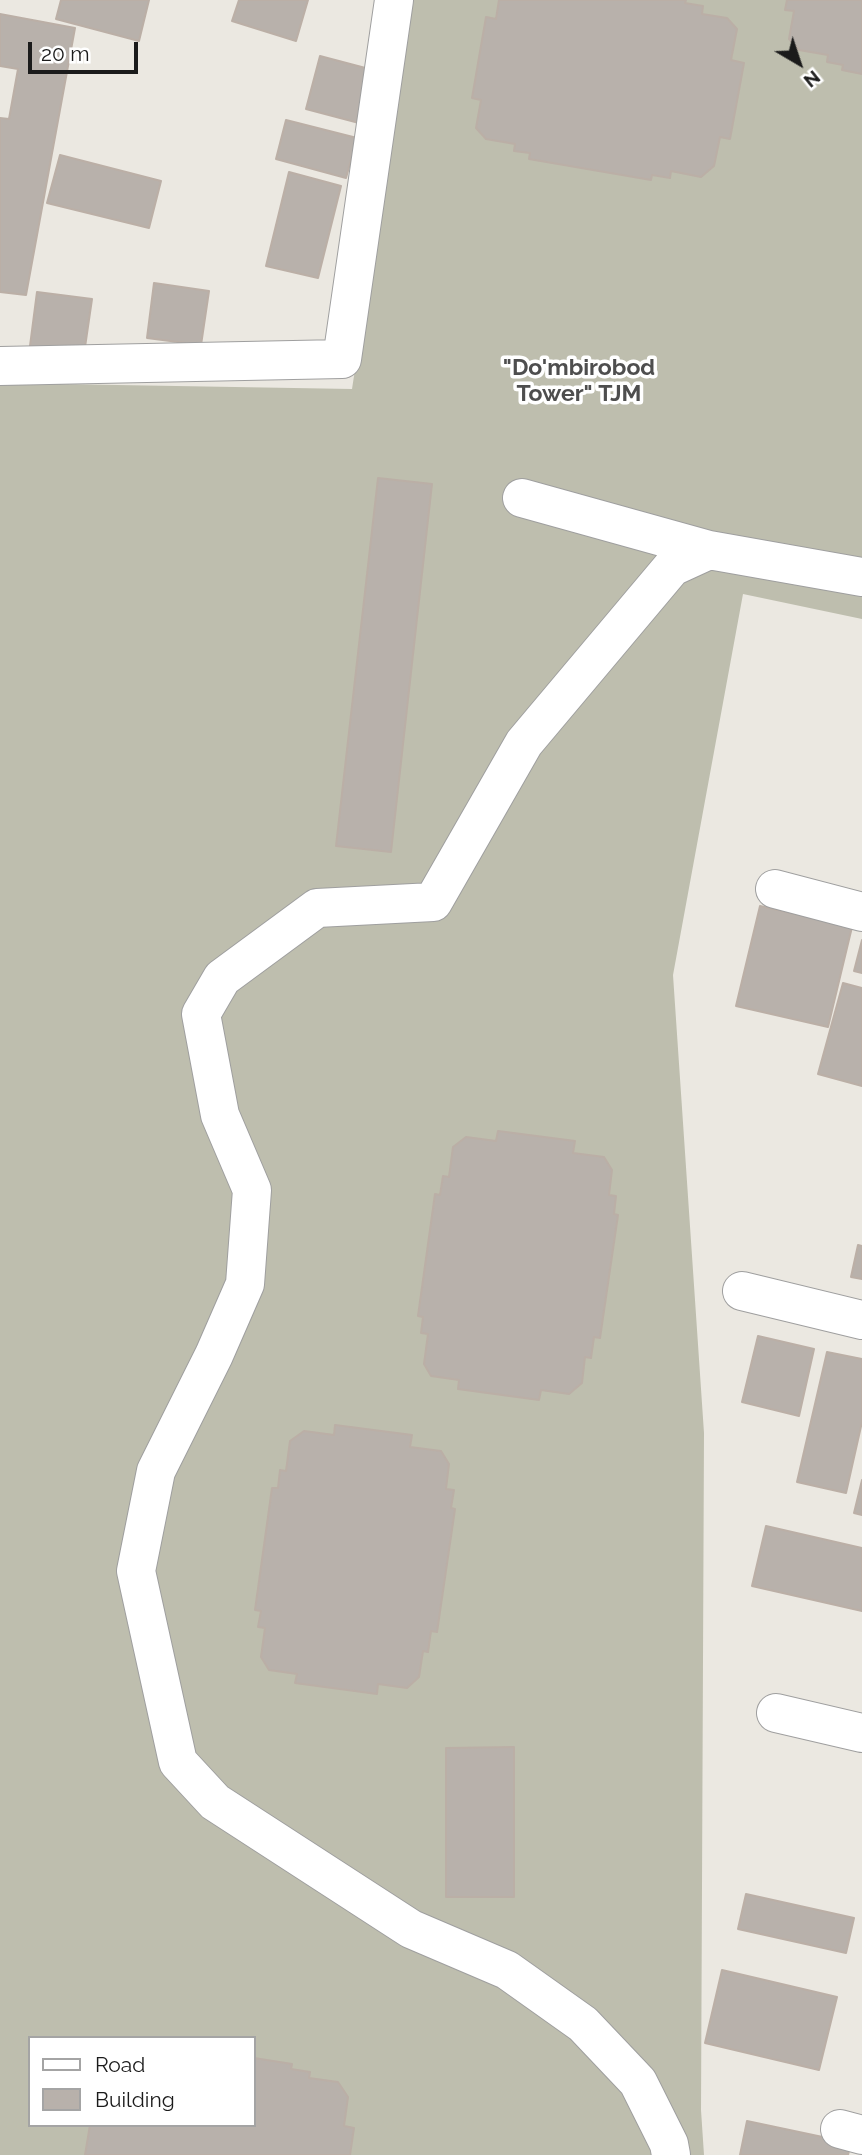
<!DOCTYPE html>
<html>
<head>
<meta charset="utf-8">
<style>
	body { margin:0 }
	#map { position:relative; width:862px; height:2155px; overflow:hidden; background:#ebe8e1; font-family:Raleway,sans-serif }
	canvas { display:block }
	.legend { position:absolute; left:28px; top:2036px; width:228px; height:91px; box-sizing:border-box; background:#fff; border:2px solid #a4a4a4; margin:0; padding:9px 12px; list-style:none; font-size:21px; color:#1b1b1b }
	.legend li { display:flex; align-items:center; gap:14px; height:35px }
	.legend b { width:35px; border:2px solid #a4a4a4 }
	.north { position:absolute; left:764px; top:28px; width:70px; height:70px; -webkit-text-stroke:5px #fff; paint-order:stroke; rotate:141deg; font-size:19px; font-weight:700; line-height:28px; text-align:center; color:#1b1b1b }
	.north::after { content:''; display:block; margin:auto; width:24px; height:32px; background:#1b1b1b; clip-path:polygon(50% 0,100% 100%,50% 72%,0 100%) }
	.scale { position:absolute; left:28px; top:42px; width:110px; height:32px; box-sizing:border-box; border:4px solid #1b1b1b; border-top:0; padding-left:9px; font-size:21px; line-height:24px; white-space:nowrap; color:#1b1b1b; -webkit-text-stroke:5px #fff; paint-order:stroke }
</style>
</head>
<body>
<div id="map">
<canvas width="862" height="2155"></canvas>
<ul class="legend">
<li><b style="height:9px;background:#fff"></b>Road</li>
<li><b style="height:19px;background:#b8b1ab"></b>Building</li>
</ul>
<div class="north">N</div>
<div class="scale">20 m</div>
</div>
<script>
const g = document.querySelector('canvas').getContext('2d');
g.lineJoin = 'round';
function paint(path, color) { g.fillStyle = color; g.fill(path, 'evenodd'); }
function strokePath(path, color, width, dash) { g.strokeStyle = color; g.lineWidth = width; g.lineCap = dash ? 'butt' : 'round'; g.setLineDash(dash || []); g.stroke(path); }
function drawText(font, color, halo, rows, align = 'center') {
  g.font = font + ' Raleway,sans-serif'; g.lineWidth = 7; g.setLineDash([]); g.textBaseline = 'middle'; g.strokeStyle = halo; g.fillStyle = color; for (const [text, x, y, turn = 0] of rows) {
    g.save(); g.translate(x, y); g.rotate((+turn || 0) * Math.PI / 180); g.textAlign = isNaN(turn) ? turn : align; if (halo) g.strokeText(text, 0, 0); g.fillText(text, 0, 0); g.restore();
  }
}
paint(new Path2D(`
	M 412,0 L 862,0 L 862,619 L 743,594 L 673,975 L 704,1433 L 701,2110 L 704,2155 L 0,2155 L 0,383 L 352,389 ZM 30,2038 L 254,2038 L 254,2125 L 30,2125 Z`), '#bebeae');
const building = new Path2D(`
	M 61,0 L 149,0 L 139,41 L 56,19 Z
	M 239,0 L 308,0 L 296,41 L 232,21 Z
	M 499,0 L 686,0 L 685,3 L 703,6 L 702,14 L 727,18 L 737,29 L 731,60 L 744,63 L 730,139 L 720,137 L 714,166 L 701,177 L 671,171 L 670,178 L 652,175 L 651,180 L 529,159 L 530,153 L 514,151 L 515,144 L 486,139 L 476,128 L 481,100 L 472,98 L 486,17 L 496,19 Z
	M 787,0 L 862,0 L 862,74 L 842,70 L 843,65 L 827,62 L 828,55 L 799,50 L 789,39 L 794,11 L 785,10 Z
	M 0,14 L 75,28 L 26,295 L 0,292 L 0,118 L 9,119 L 18,69 L 0,66 Z
	M 320,56 L 373,70 L 359,123 L 306,109 Z
	M 286,120 L 357,138 L 346,178 L 276,159 Z
	M 60,155 L 161,181 L 149,228 L 47,203 Z
	M 289,172 L 341,186 L 318,278 L 266,266 Z
	M 154,283 L 209,291 L 201,345 L 147,338 Z
	M 37,292 L 92,299 L 84,354 L 30,346 Z
	M 378,478 L 432,484 L 391,852 L 336,846 Z
	M 760,906 L 852,927 L 828,1027 L 736,1006 Z
	M 862,940 L 862,973 L 854,971 Z
	M 843,983 L 862,988 L 862,1086 L 818,1074 Z
	M 498,1131 L 575,1141 L 573,1153 L 604,1157 L 612,1170 L 609,1195 L 616,1196 L 614,1214 L 618,1215 L 600,1338 L 594,1337 L 591,1358 L 585,1357 L 582,1383 L 569,1394 L 541,1390 L 539,1400 L 458,1389 L 459,1380 L 431,1376 L 424,1364 L 428,1334 L 421,1333 L 423,1317 L 418,1316 L 435,1194 L 440,1195 L 443,1176 L 449,1177 L 453,1147 L 466,1137 L 496,1141 Z
	M 858,1245 L 862,1246 L 862,1279 L 851,1277 Z
	M 758,1336 L 814,1349 L 799,1416 L 742,1402 Z
	M 827,1352 L 862,1359 L 862,1422 L 846,1493 L 797,1482 Z
	M 335,1425 L 412,1435 L 410,1447 L 441,1451 L 449,1464 L 446,1489 L 454,1490 L 451,1508 L 455,1509 L 437,1632 L 431,1631 L 428,1652 L 423,1651 L 419,1677 L 407,1688 L 378,1684 L 377,1694 L 295,1683 L 297,1674 L 269,1670 L 261,1657 L 265,1628 L 258,1627 L 261,1611 L 255,1610 L 272,1488 L 278,1488 L 280,1470 L 286,1471 L 290,1441 L 304,1431 L 334,1435 Z
	M 862,1480 L 862,1515 L 854,1513 Z
	M 766,1526 L 862,1548 L 862,1611 L 752,1586 Z
	M 514,1747 L 514,1897 L 446,1897 L 446,1748 Z
	M 746,1894 L 854,1918 L 846,1953 L 738,1929 Z
	M 722,1970 L 837,1997 L 819,2070 L 705,2043 Z
	M 254,2058 L 292,2064 L 291,2069 L 310,2072 L 309,2078 L 338,2082 L 348,2097 L 344,2126 L 354,2128 L 350,2155 L 85,2155 L 90,2125 L 254,2125 Z
	M 747,2121 L 851,2143 L 848,2155 L 740,2155 Z`);
paint(building, '#b8b1ab');
strokePath(building, '#bbafa6', 2);
const minor = new Path2D(`
	M 0,366 L 342,359 L 394,0
	M 522,498 L 709,550
	M 775,889 L 862,912
	M 742,1291 L 862,1320
	M 776,1713 L 862,1733
	M 840,2129 L 862,2135
	M 671,2155 L 669,2144 L 638,2082 L 583,2024 L 507,1970 L 411,1929 L 215,1802 L 178,1762 L 136,1571 L 156,1471 L 214,1355 L 245,1284 L 252,1190 L 220,1115 L 201,1014 L 222,978 L 317,908 L 433,902 L 524,743 L 672,567 L 709,550 L 862,577`);
strokePath(minor, '#9f9f9f', 40);
strokePath(minor, '#fff', 38);
drawText('bold 23px', '#4e4e4e', '#fff', [
	["\"Do'mbirobod",579,368],
	["Tower\" TJM",579,394]
]);
</script>
</body>
</html>
